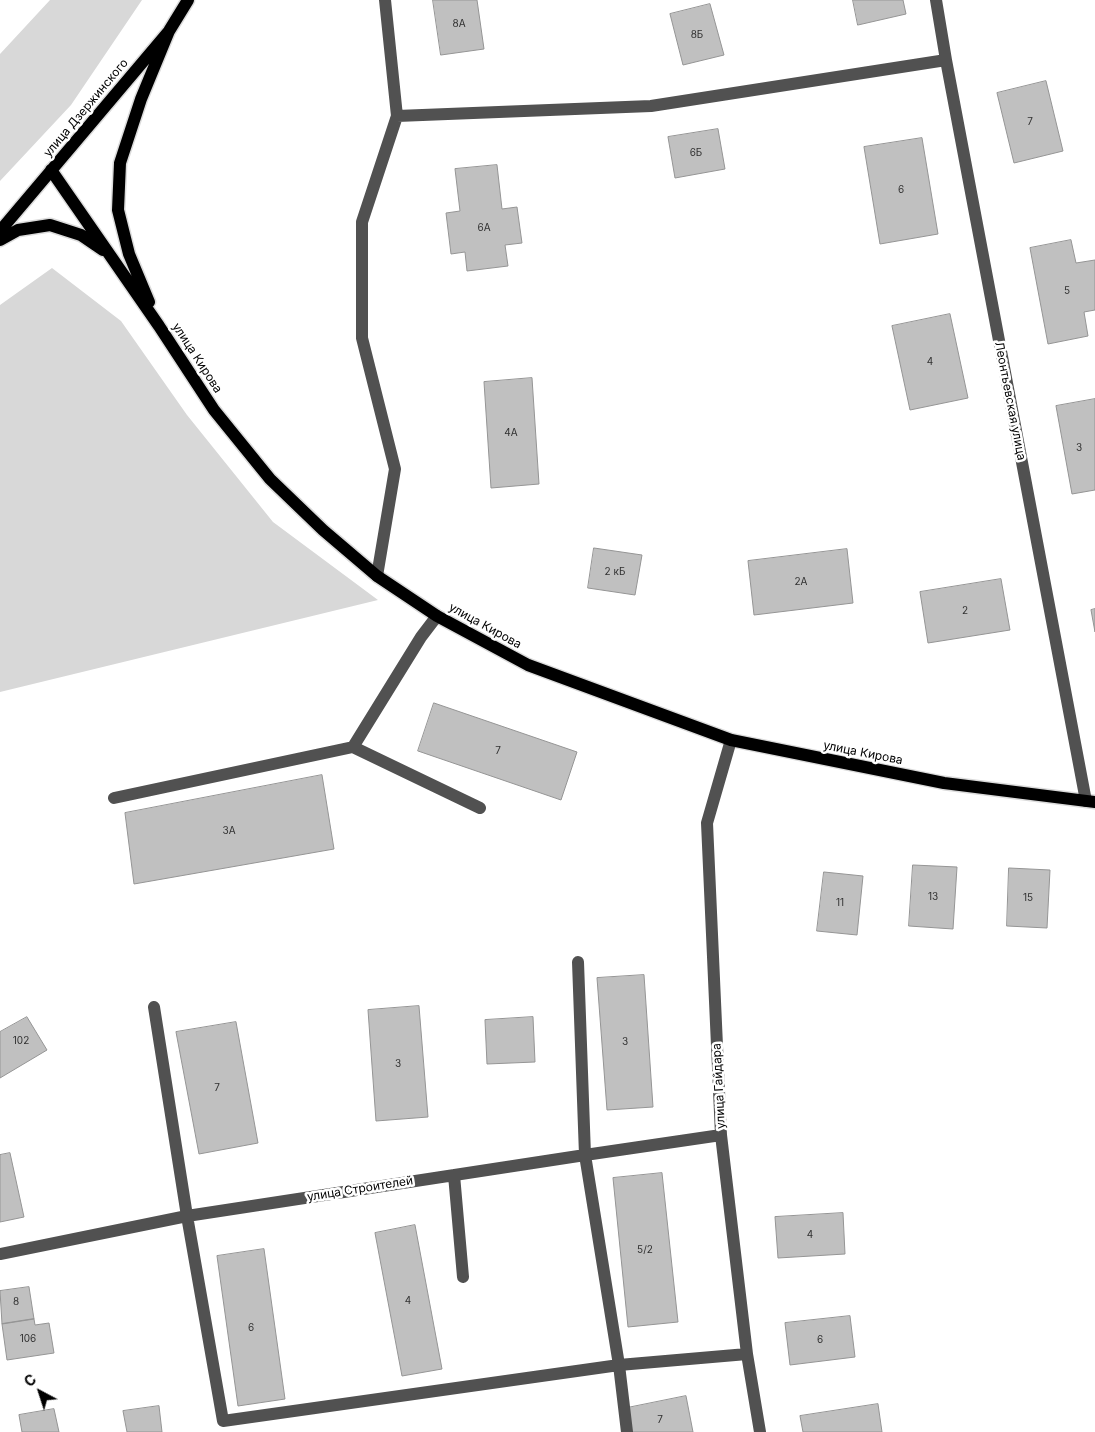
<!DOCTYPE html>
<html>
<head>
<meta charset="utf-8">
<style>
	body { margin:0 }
	#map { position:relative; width:1095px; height:1432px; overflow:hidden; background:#fff; font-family:Inter,sans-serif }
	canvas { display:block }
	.north { position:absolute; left:15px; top:1367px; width:50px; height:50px; -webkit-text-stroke:4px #fff; paint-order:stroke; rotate:320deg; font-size:14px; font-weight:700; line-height:20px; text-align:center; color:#000 }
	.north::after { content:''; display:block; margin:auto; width:18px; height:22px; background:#000; clip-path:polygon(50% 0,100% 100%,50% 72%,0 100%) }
</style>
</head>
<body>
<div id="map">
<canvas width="1095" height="1432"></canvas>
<div class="north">С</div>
</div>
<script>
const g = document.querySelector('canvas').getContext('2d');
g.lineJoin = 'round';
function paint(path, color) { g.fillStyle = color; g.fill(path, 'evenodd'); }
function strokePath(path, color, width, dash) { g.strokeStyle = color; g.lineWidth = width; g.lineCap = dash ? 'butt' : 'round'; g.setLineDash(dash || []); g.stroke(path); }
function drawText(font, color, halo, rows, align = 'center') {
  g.font = font + ' Inter,sans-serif'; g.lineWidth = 5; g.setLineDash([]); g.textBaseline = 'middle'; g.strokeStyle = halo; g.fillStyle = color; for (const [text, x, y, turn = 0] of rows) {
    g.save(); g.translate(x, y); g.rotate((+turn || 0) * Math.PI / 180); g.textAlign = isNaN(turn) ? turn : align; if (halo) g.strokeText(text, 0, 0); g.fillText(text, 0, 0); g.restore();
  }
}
paint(new Path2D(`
	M 50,0 L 142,0 L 71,105 L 0,181 L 0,54 Z
	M 52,268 L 121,321 L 187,415 L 273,522 L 378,600 L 0,692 L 0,305 Z`), '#d8d8d8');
const building = new Path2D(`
	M 433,0 L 477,0 L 484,49 L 441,55 Z
	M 853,0 L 903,0 L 906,14 L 858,25 Z
	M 710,4 L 724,55 L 683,65 L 670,14 Z
	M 1046,81 L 1063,151 L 1014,163 L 997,93 Z
	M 718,129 L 725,169 L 675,178 L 668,137 Z
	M 922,138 L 938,234 L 880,244 L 864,147 Z
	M 497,165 L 502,209 L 517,207 L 522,243 L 505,245 L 508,266 L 467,271 L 465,252 L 451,254 L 446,213 L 460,211 L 455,169 Z
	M 1071,240 L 1076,263 L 1095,260 L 1095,310 L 1084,312 L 1088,336 L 1048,344 L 1030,248 Z
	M 950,314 L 968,398 L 910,410 L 892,326 Z
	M 532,378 L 539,484 L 491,488 L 484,382 Z
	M 1095,399 L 1095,490 L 1072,494 L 1056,406 Z
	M 594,548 L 642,555 L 635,595 L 588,588 Z
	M 847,549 L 853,603 L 754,615 L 748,561 Z
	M 1001,579 L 1010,630 L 928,643 L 920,592 Z
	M 1095,609 L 1095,632 L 1091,610 Z
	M 434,703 L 577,752 L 561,800 L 418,751 Z
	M 322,775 L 334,849 L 134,884 L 125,813 Z
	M 913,865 L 957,867 L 953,929 L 909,926 Z
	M 1009,868 L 1050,870 L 1047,928 L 1007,926 Z
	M 824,872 L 863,876 L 857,935 L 817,931 Z
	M 644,975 L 653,1107 L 607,1110 L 597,978 Z
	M 419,1006 L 428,1117 L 376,1121 L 368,1010 Z
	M 27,1017 L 47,1050 L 0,1078 L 0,1032 Z
	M 533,1017 L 535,1062 L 487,1064 L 485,1020 Z
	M 236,1022 L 258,1143 L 199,1154 L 176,1032 Z
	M 10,1153 L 24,1217 L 0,1222 L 0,1155 Z
	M 662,1173 L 678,1322 L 628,1327 L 613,1178 Z
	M 843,1213 L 845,1254 L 778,1258 L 775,1217 Z
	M 415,1225 L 442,1369 L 402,1376 L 375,1233 Z
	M 264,1249 L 285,1399 L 238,1406 L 217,1256 Z
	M 29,1287 L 34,1319 L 2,1324 L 0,1291 Z
	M 850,1316 L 855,1357 L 790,1365 L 785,1323 Z
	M 34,1319 L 35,1325 L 49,1323 L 54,1353 L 7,1360 L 2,1324 Z
	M 686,1396 L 693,1432 L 632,1432 L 627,1408 Z
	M 878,1404 L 882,1432 L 803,1432 L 800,1416 Z
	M 159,1406 L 162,1432 L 127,1432 L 123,1411 Z
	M 54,1409 L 59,1432 L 22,1432 L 19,1415 Z`);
paint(building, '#c0c0c0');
strokePath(building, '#959595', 1);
const major = new Path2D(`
	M 51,170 L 159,326 L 214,410 L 270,479 L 323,530 L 377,576 L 437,616 L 528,665 L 731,740 L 944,783 L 1095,802
	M 0,231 L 169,31 L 188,0
	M 0,240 L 18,230 L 50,225 L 81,235 L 103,250
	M 149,302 L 129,254 L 118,210 L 120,163 L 141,99 L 169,31`);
strokePath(major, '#dbdbdb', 15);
strokePath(new Path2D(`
	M 936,0 L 946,60 L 1086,801
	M 397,116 L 651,106 L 946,60
	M 377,576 L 395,469 L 362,338 L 362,222 L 397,116 L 385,0
	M 437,616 L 421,637 L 353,747 L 480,808
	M 731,740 L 707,823 L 721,1135 L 747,1354 L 760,1432
	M 114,798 L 353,747
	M 578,962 L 585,1155 L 619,1365 L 627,1432
	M 154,1007 L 187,1216 L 223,1421 L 619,1365 L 747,1354
	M 454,1175 L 463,1277
	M 0,1254 L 187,1216 L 585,1155 L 721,1135`), '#515151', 12);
strokePath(major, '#000', 12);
drawText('10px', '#303030', null, [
	["8А",459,24],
	["8Б",697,35],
	["7",1030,122],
	["6Б",696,153],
	["6",901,190],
	["6А",484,228],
	["5",1067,291],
	["4",930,362],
	["4А",511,433],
	["3",1079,448],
	["2 кБ",615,572],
	["2А",801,582],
	["2",965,611],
	["7",498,751],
	["3А",229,831],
	["13",933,897],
	["15",1028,898],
	["11",840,903],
	["102",21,1041],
	["3",625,1042],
	["3",398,1064],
	["7",217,1088],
	["4",810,1235],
	["5/2",645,1250],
	["4",408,1301],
	["8",16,1302],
	["6",251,1328],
	["106",28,1339],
	["6",820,1340],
	["7",660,1420]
]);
drawText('12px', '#000', '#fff', [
	["улица Дзержинского",86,108,-50],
	["улица Кирова",197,358,57],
	["Леонтьевская улица",1010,401,79],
	["улица Кирова",485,626,29],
	["улица Кирова",863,753,11],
	["улица Гайдара",719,1086,-93],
	["улица Строителей",360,1189,-9]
]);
</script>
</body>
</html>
